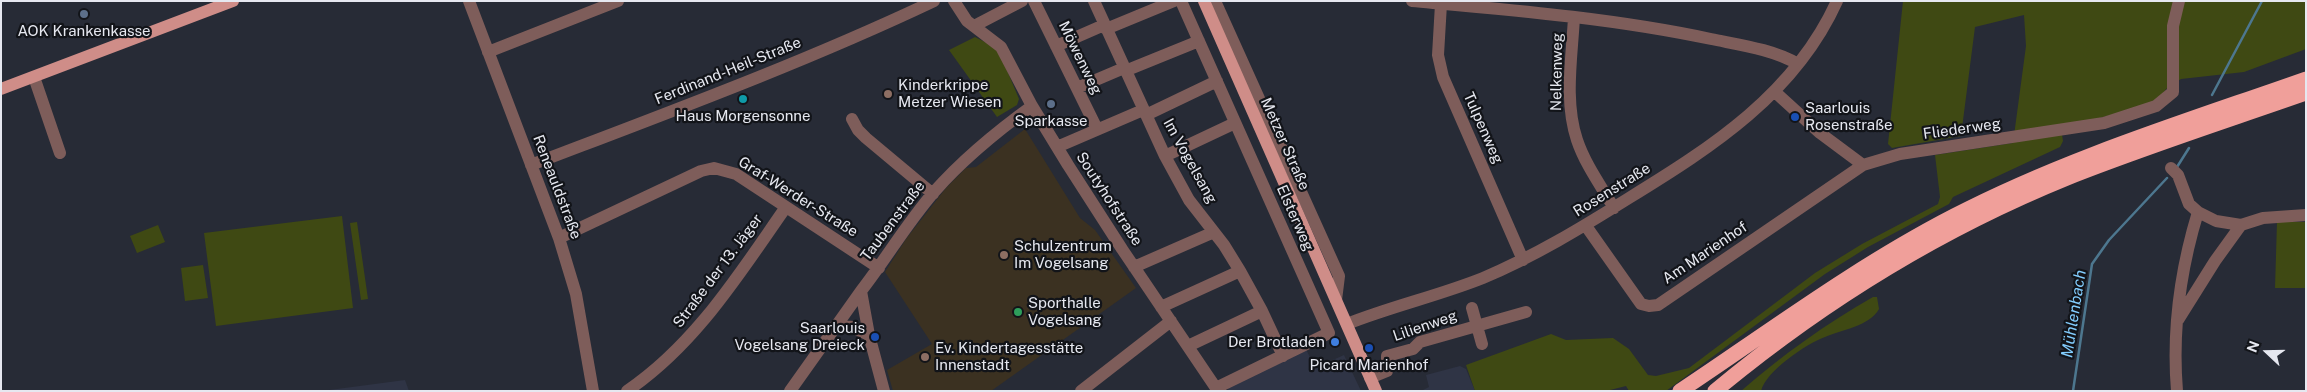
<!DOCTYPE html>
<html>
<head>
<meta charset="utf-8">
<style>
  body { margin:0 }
  #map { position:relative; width:2307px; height:392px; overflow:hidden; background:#272b36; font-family:"Public Sans",sans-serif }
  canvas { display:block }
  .frame { position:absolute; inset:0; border:2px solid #e6e8f0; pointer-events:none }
  .north { position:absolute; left:2242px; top:327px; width:50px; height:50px; -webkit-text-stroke:4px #121419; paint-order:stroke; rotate:291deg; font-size:14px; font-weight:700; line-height:20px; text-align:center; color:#e6e8f0 }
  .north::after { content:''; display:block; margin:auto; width:18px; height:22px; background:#e6e8f0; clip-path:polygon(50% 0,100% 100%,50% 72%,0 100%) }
</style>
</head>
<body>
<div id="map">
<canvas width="2307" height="392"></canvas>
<div class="frame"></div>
<div class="north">N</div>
</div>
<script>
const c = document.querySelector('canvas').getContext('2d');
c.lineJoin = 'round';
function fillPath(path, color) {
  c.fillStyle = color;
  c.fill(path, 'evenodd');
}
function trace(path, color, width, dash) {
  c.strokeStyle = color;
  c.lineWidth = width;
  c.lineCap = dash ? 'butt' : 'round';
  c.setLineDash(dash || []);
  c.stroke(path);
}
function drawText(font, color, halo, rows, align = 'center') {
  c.font = font + ' "Public Sans",sans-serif';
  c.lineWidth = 4.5;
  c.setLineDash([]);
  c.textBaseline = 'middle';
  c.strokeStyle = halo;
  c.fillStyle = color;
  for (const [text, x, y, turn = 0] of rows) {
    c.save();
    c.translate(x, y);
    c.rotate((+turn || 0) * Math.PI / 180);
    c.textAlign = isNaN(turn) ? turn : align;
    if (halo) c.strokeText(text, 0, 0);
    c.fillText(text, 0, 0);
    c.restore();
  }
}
fillPath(new Path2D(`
  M1306 349 1315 368 1344 355 1361 391H1229L1227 386Z
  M1460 366 1466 369 1475 391H1421L1429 387 1426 375Z
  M405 380 409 391H322Z`), '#2f3445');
fillPath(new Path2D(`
  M1025 129 1080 218 1095 230 1136 288 991 391H893L887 370 932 344 885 272 906 239 946 188 966 168 976 167Z`), '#3b3121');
fillPath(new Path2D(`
  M1903 1H2306V49L2244 72 2181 79 2166 89 2159 99 2146 106 2061 128 2063 141 2060 147 1953 197 1949 204 1868 247 1825 274 1666 391H1629L1626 386 1606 391H1475L1466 365 1551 334 1566 340 1613 338 1629 349 1648 375 1656 376 1689 368 1815 273 1862 244 1938 204 1940 197 1935 155 2013 143 2026 46 2024 15 1975 27 1961 136 1892 148 1888 144Z
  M975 37 993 46 1001 56 1019 99 1017 105 997 117 949 50Z
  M342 216 353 308 216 326 204 233Z
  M357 222 368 299 361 300 350 223Z
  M2277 222H2306V288H2275Z
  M158 225 165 242 137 253 130 236Z
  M203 265 208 298 185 301 181 268Z
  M1873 297H1877L1879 309C1870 326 1841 330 1825 337 1806 344 1766 371 1761 391H1741C1782 355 1826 324 1873 297Z`), '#3f4913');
trace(new Path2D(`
  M2212 95 2262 1
  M2177 167 2189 148
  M2073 391 2092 264 2109 240 2167 178`), '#4d778f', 2.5);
trace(new Path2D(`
  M469 1 559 238 576 294 593 391
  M954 1 967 21 1001 47 1032 106 1068 165 1122 249 1218 391
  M1034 1 1097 129
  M1094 1 1165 156 1189 200 1224 245 1240 271 1262 311 1283 356
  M1181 1 1329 333 1216 388
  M1215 1 1339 276 1336 300
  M1412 1C1512 10 1612 18 1711 39 1740 45 1772 49 1798 64
  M1441 4 1438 55 1443 77 1523 260
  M1574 17C1572 57 1564 101 1577 140 1585 164 1601 186 1614 208
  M974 26 1022 1
  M1106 29 1174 1
  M1056 46 1104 25
  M488 52 618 1
  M1125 71 1199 41
  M34 77 60 153
  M1077 88 1124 68
  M1775 92 1820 133 1863 165
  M1146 115 1217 81
  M852 119 858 130 866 138 933 194
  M1057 147 1143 110
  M1165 156 1235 123
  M531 165C667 113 803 63 934 1
  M2171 168 2178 175 2189 204 2198 212 2216 221 2241 225 2263 218 2306 215
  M1586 226 1641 304 1649 306 1658 305 1863 165 1900 154 2104 123 2156 106 2173 92V26L2179 1
  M559 238 701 171 714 168 736 174 879 268
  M1134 267 1214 232
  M1161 307 1240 271
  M1472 308 1482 344
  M2178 320 2215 261 2241 225
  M1347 324C1392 306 1438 296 1483 278 1535 256 1581 228 1629 198 1712 147 1795 94 1837 1
  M836 325 852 327 869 335
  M1188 346 1262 311
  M1370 378 1387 371V356L1413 349 1420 342 1526 312
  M627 391C696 344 739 274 786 207
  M790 391 861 291
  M884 391 869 335 861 291C886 259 907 223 934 192 963 159 996 132 1032 106
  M1081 391 1171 321
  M2177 391C2172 330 2180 271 2198 212`), '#7e5d5a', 12);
trace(new Path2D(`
  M1204 1 1376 391
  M1 89 233 1`), '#cf8d88', 12);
trace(new Path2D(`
  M1680 391C1770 331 1857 266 1954 216 2066 158 2187 121 2306 79
  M1715 391C1821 303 1939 230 2067 178 2145 147 2226 121 2306 93`), '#f09f9a', 15);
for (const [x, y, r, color] of [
  [84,14,5,"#5c6f8a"],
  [888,94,5,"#8d6e63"],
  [743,99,5,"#0f9aa8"],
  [1051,104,5,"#5c6f8a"],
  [1795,117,5,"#1a4fb4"],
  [1004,255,5,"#8d6e63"],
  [1018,312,5,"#2e9e5b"],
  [875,337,5,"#1a4fb4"],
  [1335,342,5,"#3f7fe0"],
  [1369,348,5,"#1a4fb4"],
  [925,357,5,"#8d6e63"]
]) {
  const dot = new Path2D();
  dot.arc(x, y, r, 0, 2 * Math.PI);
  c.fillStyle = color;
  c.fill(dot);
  trace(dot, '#121419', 2);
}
drawText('15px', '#e6e8f0', '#121419', [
  ["AOK Krankenkasse",84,31,"center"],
  ["Kinderkrippe",898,85],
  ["Metzer Wiesen",898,102],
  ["Saarlouis",1805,108],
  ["Rosenstraße",1805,125],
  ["Haus Morgensonne",743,116,"center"],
  ["Sparkasse",1051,121,"center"],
  ["Schulzentrum",1014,246],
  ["Im Vogelsang",1014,263],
  ["Sporthalle",1028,303],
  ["Vogelsang",1028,320],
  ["Saarlouis",865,328,"right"],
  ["Vogelsang Dreieck",865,345,"right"],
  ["Der Brotladen",1325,342,"right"],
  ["Ev. Kindertagesstätte",935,348],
  ["Innenstadt",935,365],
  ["Picard Marienhof",1369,365,"center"]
], 'left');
drawText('15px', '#e6e8f0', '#121419', [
  ["Möwenweg",1080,58,64],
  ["Ferdinand-Heil-Straße",728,71,-22],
  ["Nelkenweg",1557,72,-89],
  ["Tulpenweg",1483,128,66],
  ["Fliederweg",1962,129,-8],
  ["Metzer Straße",1285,144,66],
  ["Im Vogelsang",1190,161,61],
  ["Reneauldstraße",557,187,69],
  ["Rosenstraße",1612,190,-32],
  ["Graf-Werder-Straße",798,197,32],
  ["Soutyhofstraße",1109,199,57],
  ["Elsterweg",1295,218,66],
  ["Taubenstraße",893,221,-53],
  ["Am Marienhof",1705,253,-34],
  ["Straße der 13. Jäger",718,271,-53],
  ["Lilienweg",1425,326,-19]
]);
drawText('italic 16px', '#83cdfe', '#121419', [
  ["Mühlenbach",2074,314,-81]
]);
</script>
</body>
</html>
